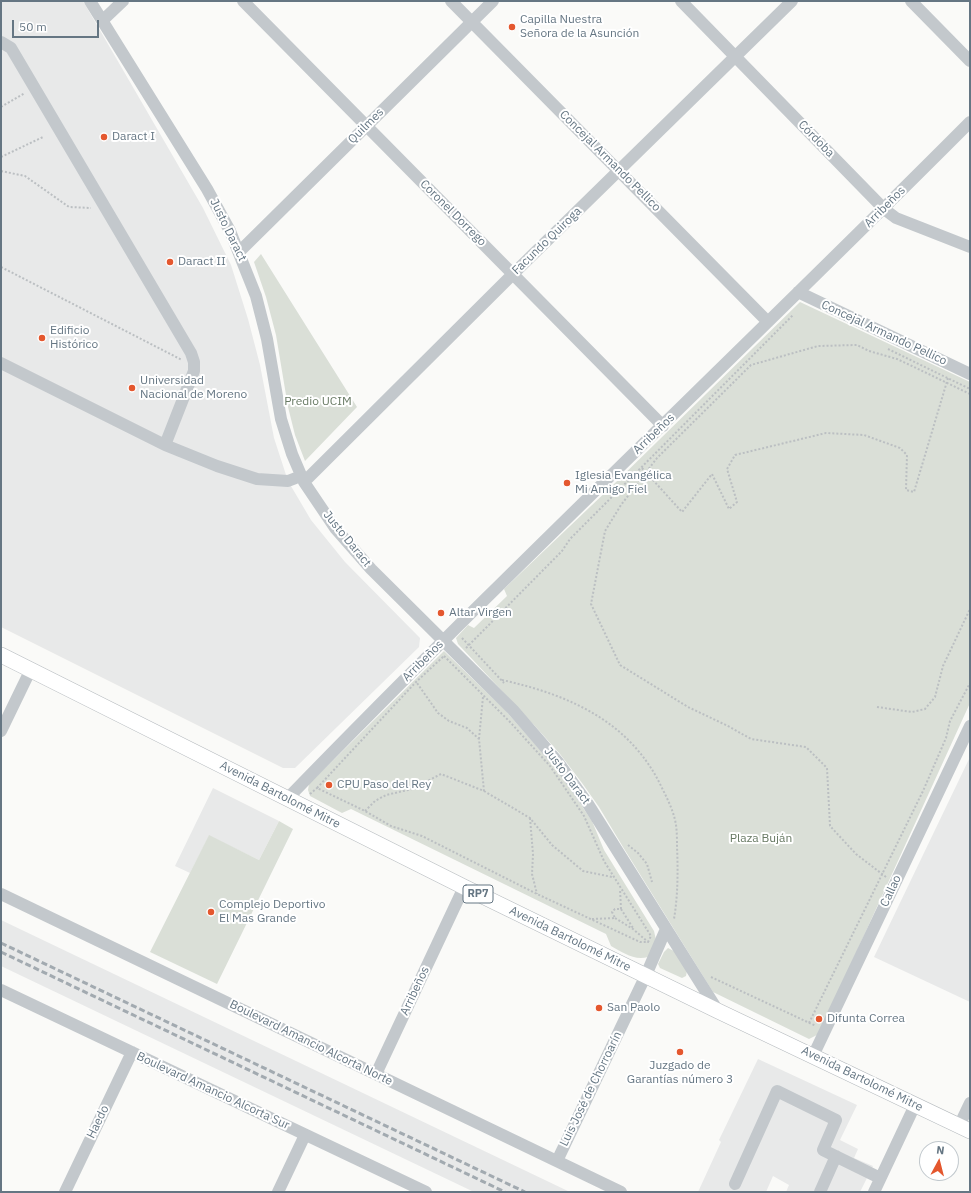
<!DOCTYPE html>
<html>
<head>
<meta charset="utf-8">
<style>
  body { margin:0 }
  #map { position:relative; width:971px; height:1193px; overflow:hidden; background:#fafaf8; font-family:"IBM Plex Sans",sans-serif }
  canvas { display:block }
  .frame { position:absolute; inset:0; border:2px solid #657683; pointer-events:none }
  .north { position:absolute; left:919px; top:1141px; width:40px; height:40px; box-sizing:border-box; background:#fff; border:1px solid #c1c8cd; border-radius:50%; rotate:7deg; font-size:11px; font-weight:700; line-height:16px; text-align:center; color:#657683 }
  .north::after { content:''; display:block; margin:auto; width:14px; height:18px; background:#e4572e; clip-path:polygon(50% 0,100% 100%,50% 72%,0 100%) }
  .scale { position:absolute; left:12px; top:20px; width:87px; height:18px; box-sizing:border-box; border:2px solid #657683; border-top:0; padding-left:5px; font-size:12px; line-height:14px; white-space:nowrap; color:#657683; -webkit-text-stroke:3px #fff; paint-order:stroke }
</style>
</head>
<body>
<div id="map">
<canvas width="971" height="1193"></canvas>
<div class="frame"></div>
<div class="north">N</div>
<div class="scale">50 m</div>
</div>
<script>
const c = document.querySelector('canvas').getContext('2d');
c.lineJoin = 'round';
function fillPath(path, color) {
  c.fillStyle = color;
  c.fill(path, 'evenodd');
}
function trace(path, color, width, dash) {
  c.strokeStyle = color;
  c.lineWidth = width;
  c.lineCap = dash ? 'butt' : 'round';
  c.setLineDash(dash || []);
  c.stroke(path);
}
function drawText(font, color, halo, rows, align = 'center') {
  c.font = font + ' "IBM Plex Sans",sans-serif';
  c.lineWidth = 4;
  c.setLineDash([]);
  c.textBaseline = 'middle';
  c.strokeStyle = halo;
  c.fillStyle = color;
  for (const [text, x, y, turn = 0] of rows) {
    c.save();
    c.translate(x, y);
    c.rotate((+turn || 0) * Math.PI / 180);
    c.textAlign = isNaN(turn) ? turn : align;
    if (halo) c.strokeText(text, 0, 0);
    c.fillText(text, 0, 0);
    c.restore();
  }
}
fillPath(new Path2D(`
  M1 1H83L203 208 231 265 248 319 260 365 274 438 288 481 311 520 345 562 420 638 419 647 295 768H283L1 627Z
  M970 757V1002L874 957Z
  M213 788 279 821 259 860 209 836 190 873 175 866Z
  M1 920 570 1192H474L1 966Z
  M758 1059 857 1105 840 1140 858 1149 854 1158 873 1166 860 1192H786L789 1185 773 1176 766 1192H698L721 1142 719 1140Z`), '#e8e9e9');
fillPath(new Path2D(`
  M261 254 357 407 305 461 295 435 288 407 276 335 266 297 254 262Z
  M800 302 970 382V703L819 1034 809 1039 713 992 623 847 599 807 582 783 560 754 534 725 458 644 456 638 468 625 474 628 507 596 504 589 613 485Z
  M444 651 505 710 556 768 592 821 604 850 654 931 656 940 648 957C634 961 622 952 611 946L606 934 351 809 342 813 310 796 308 790 309 784Z
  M279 821 293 829 217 984 150 952 209 835 259 860Z
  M668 948 674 951 687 971 686 976 682 978 660 968 658 964 664 952Z`), '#dadfd7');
const major = new Path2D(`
  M1 655 464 887 718 1011 970 1131`);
trace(major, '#b5babe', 16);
trace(new Path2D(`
  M1 107 25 93
  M1 157 43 137
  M1 171 25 176 69 207 91 208
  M1 267 182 360
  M888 349 970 389
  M642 468 682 512 712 474 729 509 737 502 727 469 735 455 826 433 864 435 900 448 907 455 906 490 914 492 948 378
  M462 638 504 683
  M466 648 562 551 570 539 793 315
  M444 656 510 722 550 766 584 816 604 861 651 936 648 942H640L537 894 422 836 391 826 365 811 317 788 416 682Z
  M502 680C570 695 631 722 662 788 668 800 674 812 676 825 677 832 677 840 677 846 678 871 678 895 674 919
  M877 707 912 712 925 709 935 697 943 666 970 609
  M479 739 483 697
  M484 791 530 818 552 845 583 871 612 877
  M310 794 317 788
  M365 811 375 801 386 795 412 789 441 774 484 791 479 739 467 728 449 721 438 713 417 683
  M530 818 533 854 532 874 537 894
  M628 845 638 853 647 864 652 882
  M886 877 856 854 830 826 827 768 806 747 751 739 728 726 688 707 620 665 591 604 605 531 621 505 657 458 751 365 818 346 857 345 869 351 897 359 912 366 970 394
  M621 909 633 928
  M615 918 633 929 648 942
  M592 919 615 918 612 912 615 909H621L620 889
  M711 977 816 1026
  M809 1023 923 791 946 738 950 721 970 683`), '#bbbfc2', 2, [2, 2]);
trace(new Path2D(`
  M90 1 207 189 230 231 256 296 267 339 281 419 292 454 304 482 335 528 371 569 513 710 558 762 588 804 718 1011
  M243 1 663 426
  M451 1 768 322
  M681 1 884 209 896 218 970 247
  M911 1 970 61
  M103 20 123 1
  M1 42 11 48 191 353 194 362V371L165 445
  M240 251 493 1
  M798 292 970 374
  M1 363 165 445 217 466 257 479 288 481 301 476
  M304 482 513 274 792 1
  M1 731 31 669
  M288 798C511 568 744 349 970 122
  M1 894 621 1192
  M1 990 426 1192
  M813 1056 970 726
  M376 1074 464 887
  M959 1126 970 1103
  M557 1161 646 975 666 929
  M735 1184 777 1091 836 1120 823 1150 880 1178
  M65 1192 132 1052
  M278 1192 305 1135
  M820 1192 836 1156
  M874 1192 915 1105`), '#c3c8cc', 12);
trace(major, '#fff', 15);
trace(new Path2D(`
  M1 943 525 1192
  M1 952 505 1192`), '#a2aab0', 3, [6, 3]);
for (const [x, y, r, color] of [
  [512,27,4,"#e4572e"],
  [104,137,4,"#e4572e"],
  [170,262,4,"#e4572e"],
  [42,338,4,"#e4572e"],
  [132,388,4,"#e4572e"],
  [567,483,4,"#e4572e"],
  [441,613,4,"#e4572e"],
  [329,785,4,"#e4572e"],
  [211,912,4,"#e4572e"],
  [599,1008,4,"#e4572e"],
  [819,1019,4,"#e4572e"],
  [680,1052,4,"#e4572e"]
]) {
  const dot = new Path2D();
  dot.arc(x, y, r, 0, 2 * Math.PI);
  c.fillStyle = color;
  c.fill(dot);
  trace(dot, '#fff', 1.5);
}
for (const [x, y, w] of [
  [478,894,30]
]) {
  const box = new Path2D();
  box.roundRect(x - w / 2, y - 9, w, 18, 3);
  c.fillStyle = '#fff';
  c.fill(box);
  trace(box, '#657683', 1);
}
drawText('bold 11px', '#657683', null, [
  ["RP7",478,894]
]);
drawText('12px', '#657683', '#fff', [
  ["Capilla Nuestra",520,20],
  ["Señora de la Asunción",520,34],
  ["Daract I",112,137],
  ["Daract II",178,262],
  ["Edificio",50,331],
  ["Histórico",50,345],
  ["Universidad",140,381],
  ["Nacional de Moreno",140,395],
  ["Iglesia Evangélica",575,476],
  ["Mi Amigo Fiel",575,490],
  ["Altar Virgen",449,613],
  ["CPU Paso del Rey",337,785],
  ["Complejo Deportivo",219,905],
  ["El Mas Grande",219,919],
  ["San Paolo",607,1008],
  ["Difunta Correa",827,1019],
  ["Juzgado de",680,1066,"center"],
  ["Garantías número 3",680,1080,"center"]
], 'left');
drawText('12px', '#657683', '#fff', [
  ["Quilmes",366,126,-45],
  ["Córdoba",816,139,46],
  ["Concejal Armando Pellico",610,161,45],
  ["Arribeños",885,207,-45],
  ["Coronel Dorrego",453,213,45],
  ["Justo Daract",228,230,64],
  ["Facundo Quiroga",547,241,-44],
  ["Concejal Armando Pellico",884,333,25],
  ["Arribeños",654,434,-44],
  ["Justo Daract",347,539,51],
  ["Arribeños",423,661,-45],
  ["Justo Daract",567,776,53],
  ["Avenida Bartolomé Mitre",280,795,27],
  ["Callao",891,891,-65],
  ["Avenida Bartolomé Mitre",570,939,26],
  ["Arribeños",415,991,-65],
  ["Boulevard Amancio Alcorta Norte",311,1043,26],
  ["Avenida Bartolomé Mitre",862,1079,26],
  ["Luis José de Chorroarín",591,1089,-64],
  ["Boulevard Amancio Alcorta Sur",213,1091,25],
  ["Haedo",98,1122,-64]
]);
drawText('12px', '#687a64', '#fff', [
  ["Predio UCIM",318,402],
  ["Plaza Buján",761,839]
]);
</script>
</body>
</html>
